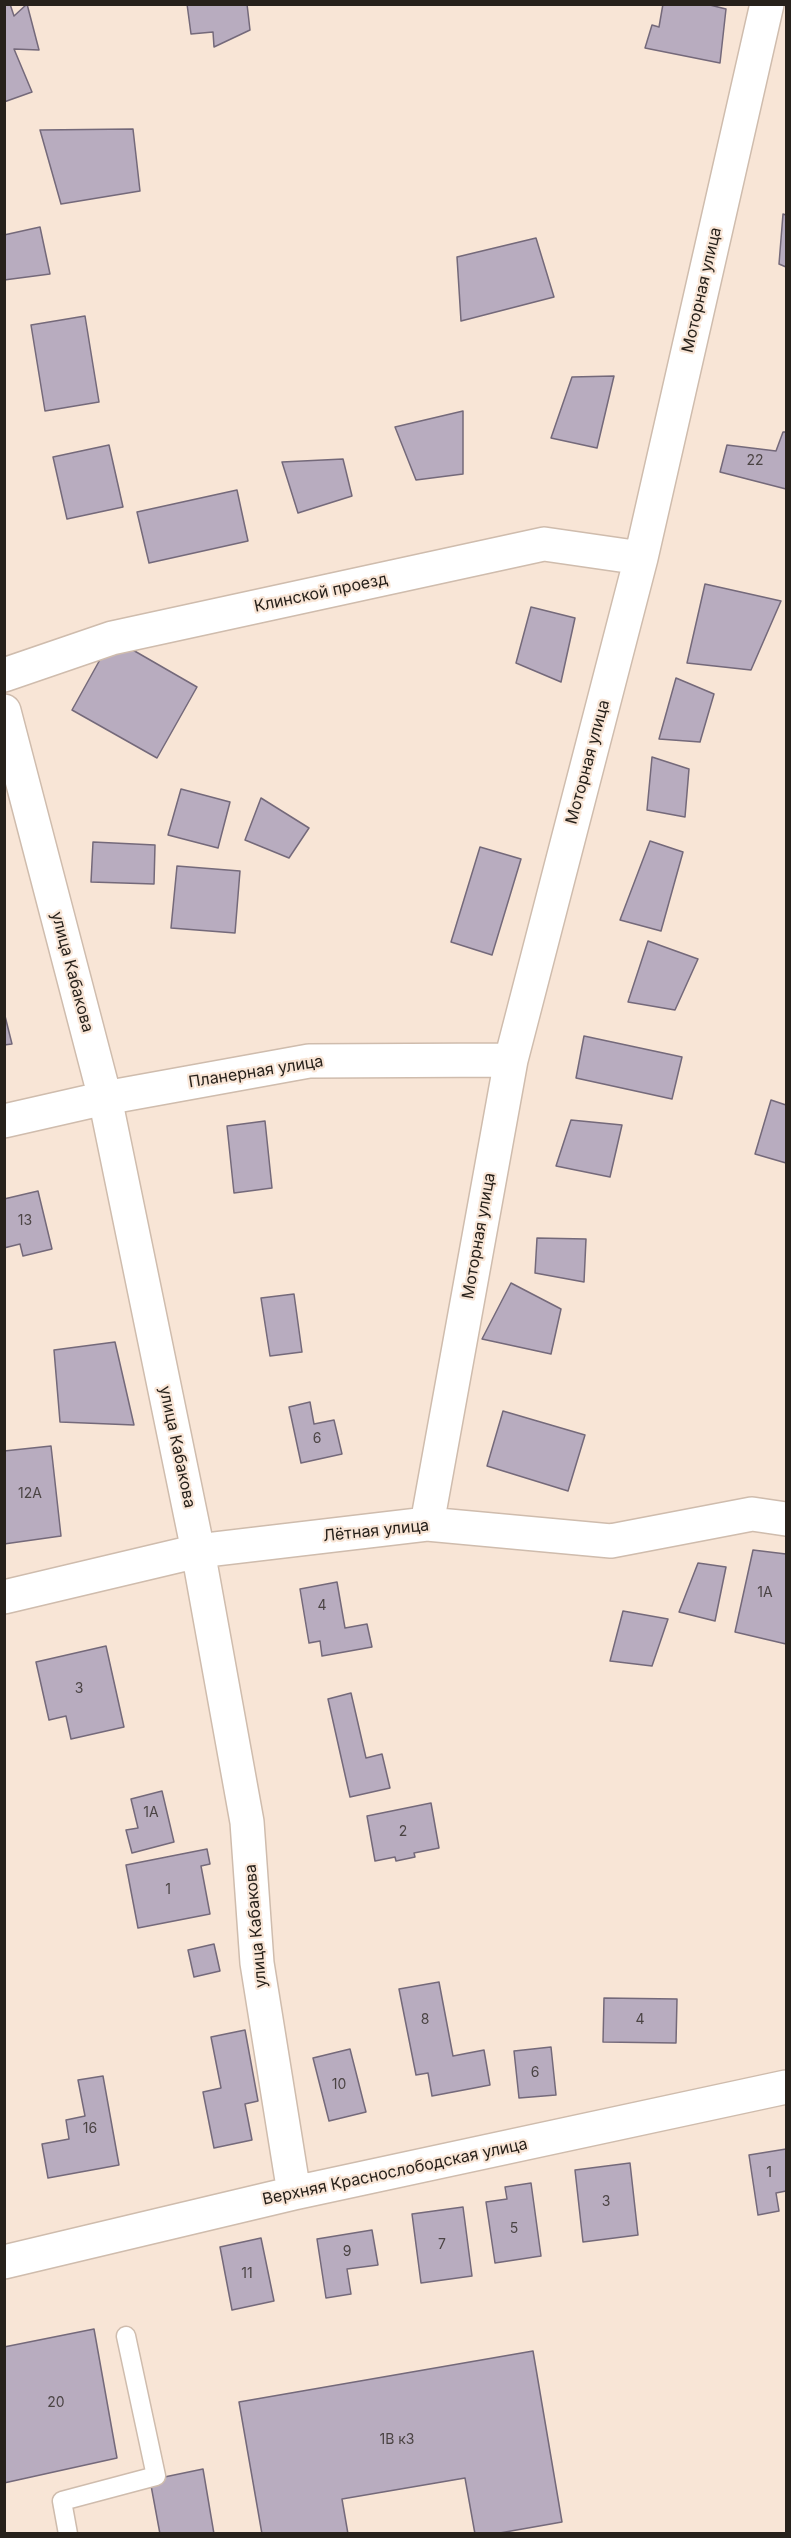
<!DOCTYPE html>
<html>
<head>
<meta charset="utf-8">
<style>
  body { margin:0 }
  #map { position:relative; width:791px; height:2538px; overflow:hidden; background:#f8e5d6; font-family:Inter,sans-serif }
  canvas { display:block }
  .frame { position:absolute; inset:0; border:6px solid #27211b; pointer-events:none }
</style>
</head>
<body>
<div id="map">
<canvas width="791" height="2538"></canvas>
<div class="frame"></div>
</div>
<script>
const c = document.querySelector('canvas').getContext('2d');
c.lineJoin = 'round';
function fillPath(path, color) {
  c.fillStyle = color;
  c.fill(path, 'evenodd');
}
function trace(path, color, width, dash) {
  c.strokeStyle = color;
  c.lineWidth = width;
  c.lineCap = dash ? 'butt' : 'round';
  c.setLineDash(dash || []);
  c.stroke(path);
}
function drawText(font, color, halo, rows, align = 'center') {
  c.font = font + ' Inter,sans-serif';
  c.lineWidth = 4.5;
  c.setLineDash([]);
  c.textBaseline = 'middle';
  c.strokeStyle = halo;
  c.fillStyle = color;
  for (const [text, x, y, turn = 0] of rows) {
    c.save();
    c.translate(x, y);
    c.rotate((+turn || 0) * Math.PI / 180);
    c.textAlign = isNaN(turn) ? turn : align;
    if (halo) c.strokeText(text, 0, 0);
    c.fillText(text, 0, 0);
    c.restore();
  }
}
const building = new Path2D(`
  M4 4H10L14 16 27 4 39 50 14 49 32 92 4 102Z
  M187 4H247L250 30 214 47 213 32 191 34Z
  M663 4H706L726 9 720 63 645 48 652 25 659 27Z
  M133 129 140 191 61 204 40 130Z
  M783 214 786 215V267L779 264Z
  M40 227 50 274 4 280V235Z
  M536 238 554 297 461 321 457 257Z
  M85 316 99 402 45 411 31 325Z
  M614 376 597 448 551 438 572 377Z
  M463 411V474L416 480 395 427Z
  M783 432H786V489L720 472 727 445 776 451Z
  M109 445 123 507 67 519 53 457Z
  M343 459 352 496 298 513 282 462Z
  M237 490 248 541 149 563 137 512Z
  M705 584 781 601 751 670 687 663Z
  M531 607 575 618 561 682 516 663Z
  M112 638 197 687 157 758 72 710Z
  M676 678 714 694 700 742 659 739Z
  M652 757 689 769 685 817 647 810Z
  M181 789 230 802 218 848 168 835Z
  M261 798 309 828 289 858 245 840Z
  M650 841 683 852 661 931 620 920Z
  M93 842 155 845 154 884 91 882Z
  M480 847 521 859 492 955 451 942Z
  M177 866 240 871 235 933 171 928Z
  M648 941 698 959 675 1010 628 1002Z
  M4 1012 12 1044 4 1045Z
  M584 1036 682 1057 672 1099 576 1078Z
  M771 1100 786 1105V1163L755 1154Z
  M571 1120 622 1125 610 1177 556 1166Z
  M265 1121 272 1188 234 1193 227 1126Z
  M38 1191 52 1249 23 1256 20 1244 4 1248V1199Z
  M537 1238 586 1239 584 1282 535 1273Z
  M511 1283 561 1309 551 1354 482 1339Z
  M294 1294 302 1352 270 1356 261 1298Z
  M115 1342 134 1425 60 1422 54 1350Z
  M310 1402 314 1424 334 1420 342 1454 301 1463 289 1407Z
  M503 1411 585 1435 568 1491 487 1466Z
  M51 1446 61 1536 4 1544V1451Z
  M753 1550 786 1554V1644L735 1632Z
  M698 1563 726 1567 715 1621 679 1612Z
  M337 1582 345 1628 367 1624 372 1647 322 1656 320 1641 309 1643 300 1589Z
  M623 1611 668 1619 652 1666 610 1661Z
  M106 1646 124 1727 71 1739 66 1716 49 1720 36 1662Z
  M351 1693 366 1758 382 1754 390 1788 350 1797 328 1699Z
  M162 1791 174 1842 132 1853 126 1830 138 1828 131 1799Z
  M431 1803 439 1848 414 1853 415 1857 396 1861 395 1857 375 1861 367 1816Z
  M207 1849 210 1864 201 1866 210 1914 138 1928 126 1865Z
  M214 1944 220 1971 194 1977 188 1950Z
  M439 1982 453 2056 484 2050 490 2085 432 2096 428 2073 416 2075 399 1989Z
  M604 1998 677 1999 676 2043 603 2042Z
  M245 2030 258 2101 245 2104 252 2140 214 2148 203 2092 221 2088 211 2037Z
  M551 2047 556 2095 519 2098 514 2051Z
  M350 2049 366 2112 329 2121 313 2058Z
  M103 2076 119 2165 48 2178 42 2144 69 2139 66 2120 85 2116 78 2080Z
  M786 2149V2191L776 2193 779 2211 758 2215 749 2155Z
  M630 2163 638 2235 583 2242 575 2170Z
  M531 2183 541 2256 495 2263 486 2202 507 2199 505 2187Z
  M463 2207 472 2276 421 2283 412 2214Z
  M372 2230 378 2265 347 2269 351 2294 326 2298 317 2239Z
  M261 2238 274 2301 232 2310 220 2247Z
  M94 2329 117 2458 4 2483V2347Z
  M533 2351 562 2522 494 2534H475L465 2478 342 2499 348 2534H262L239 2402Z
  M203 2469 214 2534H160L150 2480Z`);
fillPath(building, '#b8acbf');
trace(building, '#74697a', 1.5);
const service = new Path2D(`
  M68 2534 62 2501 156 2476 126 2336`);
const minor = new Path2D(`
  M4 675 112 638 544 544 641 558
  M4 711 105 1098 198 1551 247 1822 257 1963 294 2193
  M4 1121 105 1098 309 1061 511 1060
  M427 1524 511 1060 641 558 767 4
  M4 1597 198 1551 427 1524 611 1541 752 1514 786 1519
  M4 2262 294 2193 786 2087`);
trace(service, '#cfbcad', 21);
trace(minor, '#cfbcad', 36);
trace(service, '#fff', 18);
trace(minor, '#fff', 33);
drawText('14px', '#4b4444', null, [
  ["22",755,461],
  ["13",25,1221],
  ["6",317,1439],
  ["12А",30,1494],
  ["1А",765,1593],
  ["4",322,1606],
  ["3",79,1689],
  ["1А",151,1813],
  ["2",403,1832],
  ["1",168,1890],
  ["8",425,2020],
  ["4",640,2020],
  ["6",535,2073],
  ["10",339,2085],
  ["16",90,2129],
  ["1",769,2173],
  ["3",606,2202],
  ["5",514,2229],
  ["7",442,2245],
  ["9",347,2252],
  ["11",247,2274],
  ["20",56,2403],
  ["1В к3",397,2440]
]);
drawText('16px', '#27211b', '#f8e5d6', [
  ["Моторная улица",702,290,-77],
  ["Клинской проезд",321,593,-12],
  ["Моторная улица",588,762,-75],
  ["улица Кабакова",72,972,75],
  ["Планерная улица",256,1072,-9],
  ["Моторная улица",479,1236,-80],
  ["улица Кабакова",177,1447,78],
  ["Лётная улица",376,1531,-6],
  ["улица Кабакова",256,1926,-95],
  ["Верхняя Краснослободская улица",395,2172,-12]
]);
</script>
</body>
</html>
